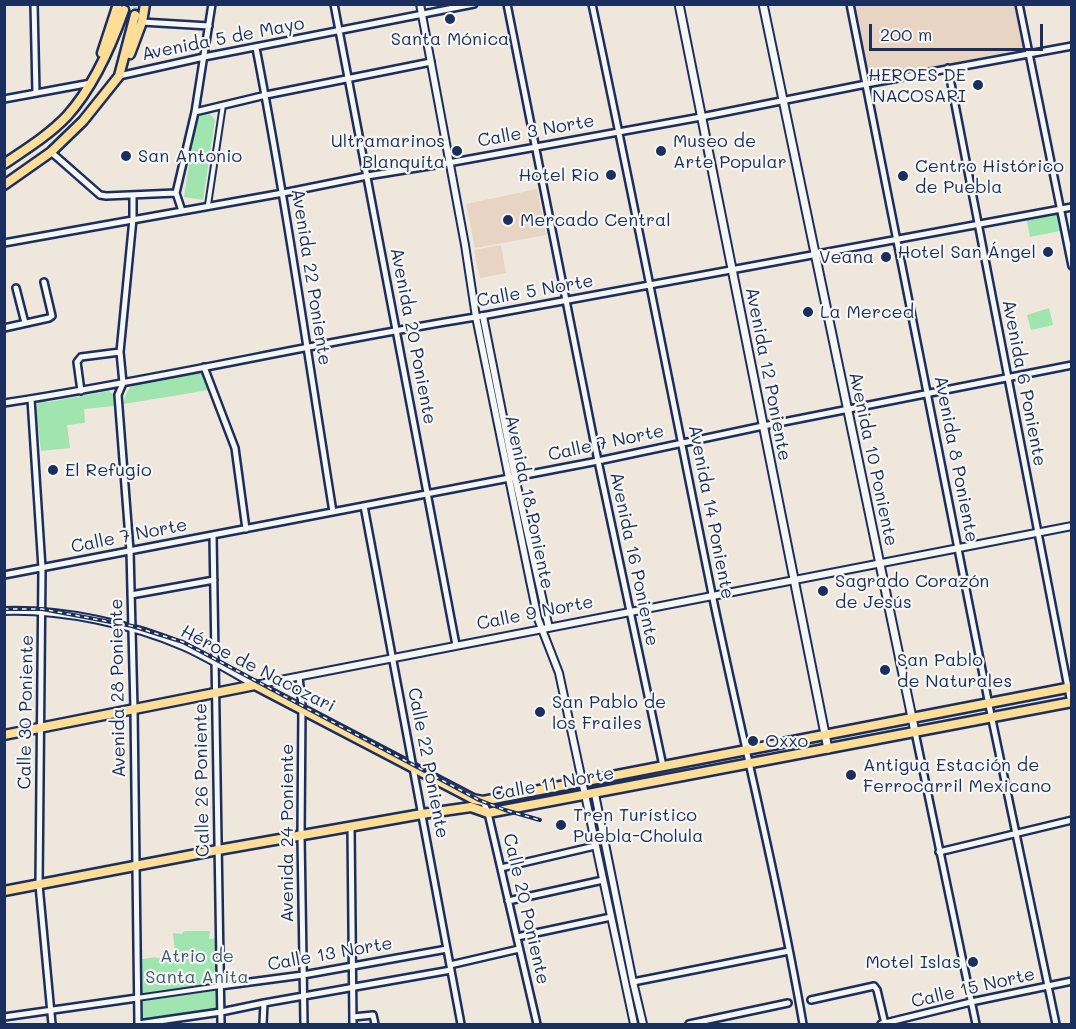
<!DOCTYPE html>
<html>
<head>
<meta charset="utf-8">
<style>
  body { margin:0 }
  #map { position:relative; width:1076px; height:1029px; overflow:hidden; background:#efe7dc; font-family:Mali,sans-serif }
  canvas { display:block }
  .frame { position:absolute; inset:0; border:6px solid #1b2f5e; pointer-events:none }
  .scale { position:absolute; left:869px; top:24px; width:174px; height:27px; box-sizing:border-box; border:3px solid #1b2f5e; border-top:0; padding-left:8px; font-size:18px; line-height:21px; white-space:nowrap; color:#1b2f5e; -webkit-text-stroke:4px #f6f6f2; paint-order:stroke }
</style>
</head>
<body>
<div id="map">
<canvas width="1076" height="1029"></canvas>
<div class="frame"></div>
<div class="scale">200 m</div>
</div>
<script>
const c = document.querySelector('canvas').getContext('2d');
c.lineJoin = 'round';
function fillPath(path, color) {
  c.fillStyle = color;
  c.fill(path, 'evenodd');
}
function trace(path, color, width, dash) {
  c.strokeStyle = color;
  c.lineWidth = width;
  c.lineCap = dash ? 'butt' : 'round';
  c.setLineDash(dash || []);
  c.stroke(path);
}
function drawText(font, color, halo, rows, align = 'center') {
  c.font = font + ' Mali,sans-serif';
  c.lineWidth = 4.5;
  c.setLineDash([]);
  c.textBaseline = 'middle';
  c.strokeStyle = halo;
  c.fillStyle = color;
  for (const [text, x, y, turn = 0] of rows) {
    c.save();
    c.translate(x, y);
    c.rotate((+turn || 0) * Math.PI / 180);
    c.textAlign = isNaN(turn) ? turn : align;
    if (halo) c.strokeText(text, 0, 0);
    c.fillText(text, 0, 0);
    c.restore();
  }
}
fillPath(new Path2D(`
  M854 5H1016L1025 50 869 80Z
  M537 189 546 235 475 248 466 204Z
  M501 245 506 273 480 278 474 250Z`), '#e7d4c2');
fillPath(new Path2D(`
  M205 113 210 114 215 120 203 200 184 197 196 121 199 116Z
  M1056 211 1060 231 1030 237 1026 217Z
  M1049 308 1053 325 1031 330 1027 315Z
  M199 370 204 372 209 390 124 404C124 396 128 390 133 384Z
  M109 391 113 394 114 406 84 409 85 423 67 425 70 448 41 451 36 408 39 401 49 402Z
  M186 931H210L209 939 219 938 221 1012 138 1024 137 960 156 957 157 958 177 956 178 952H175L173 933 182 934 183 932Z`), '#a0e4af');
trace(new Path2D(`
  M135 15 138 4`), '#c5c2c3', 8, [8, 4]);
const pedestrian = new Path2D(`
  M208 205 223 105
  M137 998 220 986`);
const minor = new Path2D(`
  M34 4 36 93
  M334 4 456 645
  M507 4 598 461 663 766
  M592 4C634 201 672 398 712 594 742 738 778 880 803 1024
  M850 4 990 710 1056 1024
  M1019 4 1072 266
  M142 22 209 26
  M256 48C286 202 308 357 333 512
  M948 68 1071 703
  M119 76 204 57 474 4
  M4 99 91 83
  M195 112 266 95 431 62
  M51 152 100 195 106 196 176 193
  M133 196V219L120 352 123 383 118 395 130 551 134 709 138 1024
  M182 211 176 193 195 112 212 4
  M4 243 283 193 367 176 448 163 701 117 866 84 1072 46
  M16 288 25 323
  M4 328 49 318 52 316 44 282
  M204 367 235 448 246 529
  M81 391 77 362 81 357 120 352
  M31 399 42 568 39 885 52 1024
  M4 403C163 379 318 342 476 317L1072 207
  M364 506 461 1024
  M213 535 221 1024
  M4 575 598 461 763 426 1072 365
  M131 595 214 580
  M299 677 302 705 301 836 304 1024
  M915 732 976 1024
  M483 801 488 813 537 1024
  M351 827 353 1024
  M939 852 1072 820
  M501 868 595 846
  M508 901 603 880
  M517 937 611 917
  M450 965 519 949
  M633 982 789 951
  M220 986 303 975 447 949
  M811 1000 874 986 877 990 885 1024
  M4 1017 137 998
  M353 1017 373 1015 375 1024
  M138 1024 221 1012 264 1003 451 970
  M263 1024 264 1003
  M689 1024 788 1003
  M881 1024 971 1002 1072 981`);
const tertiary = new Path2D(`
  M420 4 465 245 476 317 530 581 538 619 559 673 634 1024
  M483 316 515 477 549 628
  M4 611C61 609 133 624 185 647 209 658 232 672 255 685L1072 526
  M595 794 633 982 643 1024`);
const secondary = new Path2D(`
  M679 4 828 749
  M763 4 915 732`);
const primary = new Path2D(`
  M102 53 118 4
  M130 54 142 22 145 4
  M4 164C26 149 49 135 67 116 94 86 111 47 124 10
  M4 185 51 152 83 121 119 76 135 15
  M4 735 255 685 473 799 483 801 1072 687
  M4 891 218 850 422 814 471 807 488 813 1072 702`);
trace(pedestrian, '#1b2f5e', 8);
trace(minor, '#1b2f5e', 10);
trace(tertiary, '#1b2f5e', 10);
trace(secondary, '#1b2f5e', 11);
trace(primary, '#1b2f5e', 13);
trace(pedestrian, '#f6f6f2', 4);
trace(minor, '#f6f6f2', 5);
trace(tertiary, '#f6f6f2', 6);
trace(secondary, '#f6f6f2', 7);
trace(primary, '#fedd96', 8);
const rail = new Path2D(`
  M4 609H42L132 626 183 642 479 800 505 810 540 820`);
trace(rail, '#1b2f5e', 4);
trace(rail, '#f6f6f2', 1.5, [4.5]);
for (const [x, y, r, color] of [
  [450,19,6,"#1b2f5e"],
  [978,85,6,"#1b2f5e"],
  [457,151,6,"#1b2f5e"],
  [661,151,6,"#1b2f5e"],
  [126,156,6,"#1b2f5e"],
  [611,175,6,"#1b2f5e"],
  [903,176,6,"#1b2f5e"],
  [508,220,6,"#1b2f5e"],
  [1048,252,6,"#1b2f5e"],
  [886,257,6,"#1b2f5e"],
  [808,312,6,"#1b2f5e"],
  [53,470,6,"#1b2f5e"],
  [823,591,6,"#1b2f5e"],
  [885,670,6,"#1b2f5e"],
  [540,712,6,"#1b2f5e"],
  [753,741,6,"#1b2f5e"],
  [851,775,6,"#1b2f5e"],
  [561,825,6,"#1b2f5e"],
  [973,962,6,"#1b2f5e"]
]) {
  const dot = new Path2D();
  dot.arc(x, y, r, 0, 2 * Math.PI);
  c.fillStyle = color;
  c.fill(dot);
  trace(dot, '#f6f6f2', 2);
}
drawText('18px', '#1b2f5e', '#f6f6f2', [
  ["Avenida 5 de Mayo",223,39,-11],
  ["Calle 3 Norte",536,131,-10],
  ["Avenida 22 Poniente",311,277,81],
  ["Calle 5 Norte",535,291,-10],
  ["Avenida 20 Poniente",413,336,79],
  ["Avenida 12 Poniente",768,374,79],
  ["Avenida 6 Poniente",1024,383,79],
  ["Calle 7 Norte",606,443,-12],
  ["Avenida 10 Poniente",873,459,78],
  ["Avenida 8 Poniente",956,459,79],
  ["Avenida 18 Poniente",529,502,78],
  ["Avenida 14 Poniente",711,512,79],
  ["Calle 7 Norte",129,536,-11],
  ["Avenida 16 Poniente",634,559,78],
  ["Calle 9 Norte",535,613,-11],
  ["Héroe de Nacozari",258,669,27],
  ["Avenida 28 Poniente",118,688,-91],
  ["Calle 30 Poniente",26,712,-89],
  ["Calle 22 Poniente",428,763,79],
  ["Calle 26 Poniente",202,780,-91],
  ["Calle 11 Norte",553,784,-10],
  ["Avenida 24 Poniente",287,833,-90],
  ["Calle 20 Poniente",526,909,77],
  ["Calle 13 Norte",330,954,-10],
  ["Calle 15 Norte",973,988,-13]
]);
drawText('18px', '#1b2f5e', '#f6f6f2', [
  ["Santa Mónica",450,39,"center"],
  ["HEROES DE",966,75,"right"],
  ["NACOSARI",966,96,"right"],
  ["Ultramarinos",445,141,"right"],
  ["Blanquita",445,162,"right"],
  ["Museo de",673,141],
  ["Arte Popular",673,162],
  ["San Antonio",138,156],
  ["Centro Histórico",915,166],
  ["de Puebla",915,187],
  ["Hotel Rio",599,175,"right"],
  ["Mercado Central",520,220],
  ["Hotel San Ángel",1036,252,"right"],
  ["Veana",874,257,"right"],
  ["La Merced",820,312],
  ["El Refugio",65,470],
  ["Sagrado Corazón",835,581],
  ["de Jesús",835,602],
  ["San Pablo",897,660],
  ["de Naturales",897,681],
  ["San Pablo de",552,702],
  ["los Frailes",552,723],
  ["Oxxo",765,741],
  ["Antigua Estación de",863,765],
  ["Ferrocarril Mexicano",863,786],
  ["Tren Turístico",573,815],
  ["Puebla-Cholula",573,836],
  ["Motel Islas",961,962,"right"]
], 'left');
drawText('18px', '#3c5c72', '#f6f6f2', [
  ["Atrio de",197,956],
  ["Santa Anita",197,977]
]);
</script>
</body>
</html>
